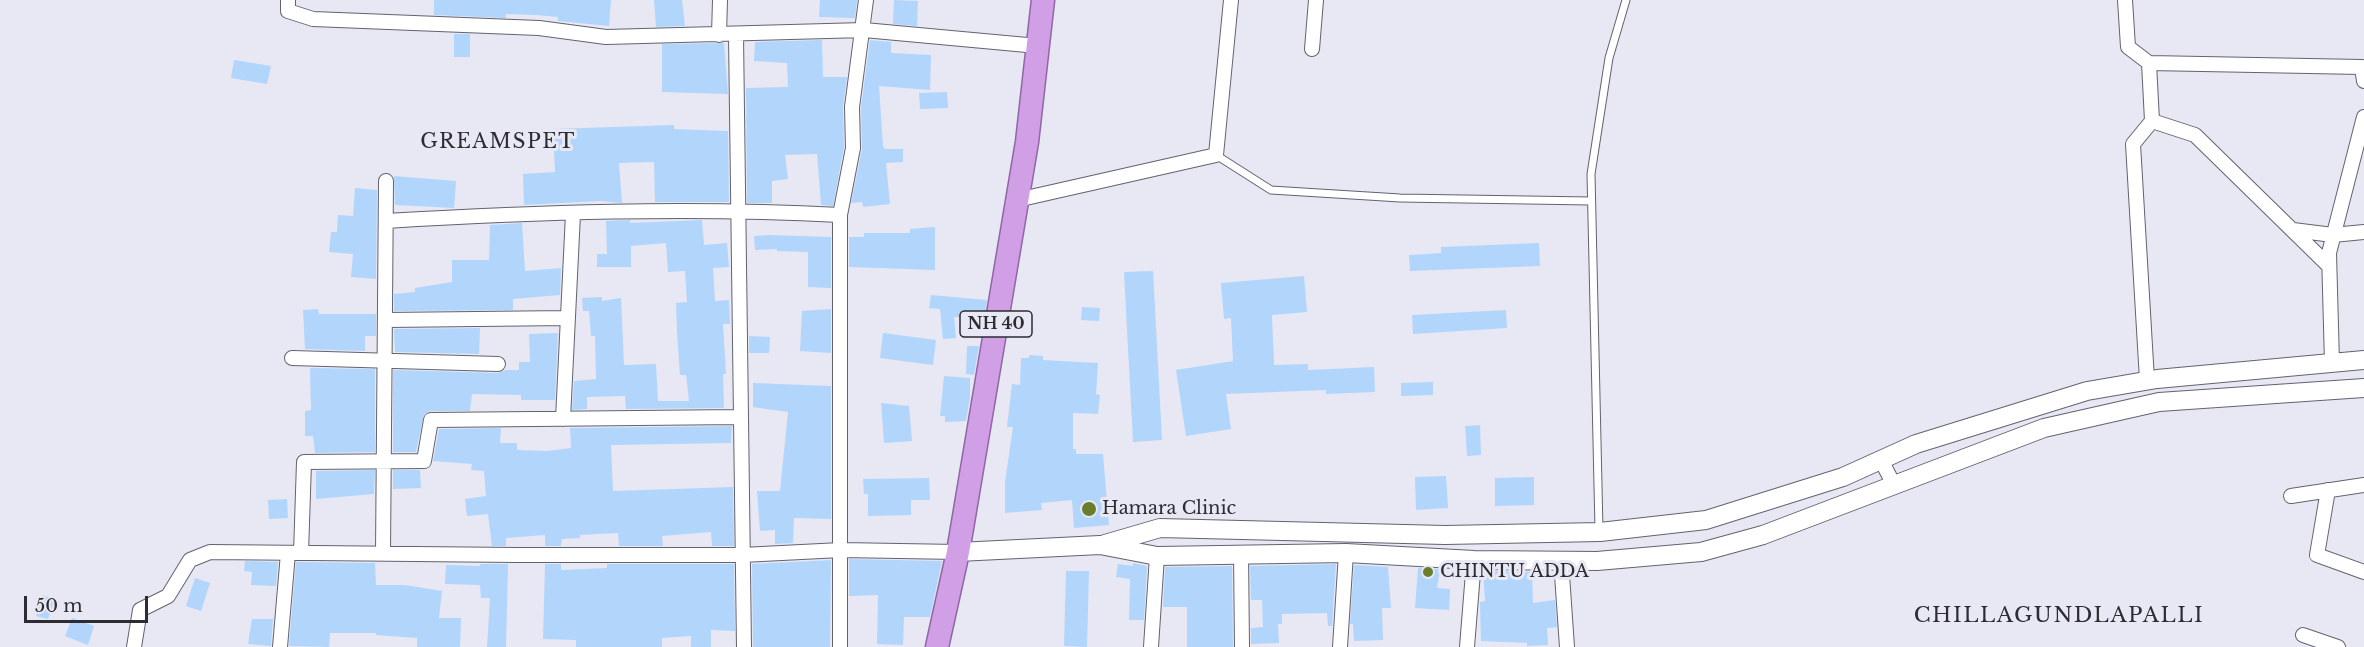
<!DOCTYPE html>
<html>
<head>
<meta charset="utf-8">
<style>
  body { margin:0 }
  #map { position:relative; width:2364px; height:647px; overflow:hidden; background:#e7e8f4; font-family:"Libre Baskerville",serif }
  canvas { display:block }
  .scale { position:absolute; left:24px; top:596px; width:124px; height:27px; box-sizing:border-box; border:3px solid #2c2c31; border-top:0; padding-left:8px; font-size:18px; line-height:21px; white-space:nowrap; color:#2c2c31; -webkit-text-stroke:4px #e7e8f4; paint-order:stroke }
</style>
</head>
<body>
<div id="map">
<canvas width="2364" height="647"></canvas>
<div class="scale">50 m</div>
</div>
<script>
const c = document.querySelector('canvas').getContext('2d');
c.lineJoin = 'round';
function fillPath(path, color) {
  c.fillStyle = color;
  c.fill(path, 'evenodd');
}
function trace(path, color, width, dash) {
  c.strokeStyle = color;
  c.lineWidth = width;
  c.lineCap = dash ? 'butt' : 'round';
  c.setLineDash(dash || []);
  c.stroke(path);
}
function drawText(font, color, halo, rows, align = 'center') {
  c.font = font + ' "Libre Baskerville",serif';
  c.lineWidth = 6;
  c.setLineDash([]);
  c.textBaseline = 'middle';
  c.strokeStyle = halo;
  c.fillStyle = color;
  for (const [text, x, y, turn = 0] of rows) {
    c.save();
    c.translate(x, y);
    c.rotate((+turn || 0) * Math.PI / 180);
    c.textAlign = isNaN(turn) ? turn : align;
    if (halo) c.strokeText(text, 0, 0);
    c.fillText(text, 0, 0);
    c.restore();
  }
}
fillPath(new Path2D(`
  M434 0H611L609 26 558 21V17L536 15 506 14V18L434 15Z
  M654 0H682L685 26 656 27Z
  M820 0H857L855 18 819 17Z
  M894 0 918 1 917 26 893 24Z
  M454 34H470V57H454Z
  M822 40 823 77H847L843 107 844 147 833 206 821 205 817 154 785 155 788 179 772 181V203H747L746 88 788 87 787 63 754 61 755 42Z
  M870 40 891 42V53L931 55 930 90 879 86 883 146 885 149H903V162L886 163 890 204 863 207 862 202 851 203 862 149 861 107Z
  M724 43 728 94 662 92V44Z
  M234 60 271 66 267 84 231 78Z
  M947 92 948 108 920 109 919 93Z
  M674 125V129L728 131 729 202H655L654 162 619 163 622 203 600 201 524 205 523 174 555 172 553 129Z
  M394 176 456 181 454 208 395 205Z
  M355 188 377 190 376 279 351 277 353 254 329 252 331 232H337L338 215 353 216Z
  M630 220V223L702 220 704 245 727 243 729 267 713 268 715 301 729 300 730 324H723L726 374H723L724 408 626 409 625 396 587 397V409L572 410 574 381 596 379 595 336H591L589 311H583L582 298 602 297V301L621 298 624 365 656 364 658 401H689L686 375H680L677 332 676 303 687 302 685 271 668 272 666 243 631 246V267H597V254H607L606 221Z
  M522 223 525 271 561 268 560 295 513 299V310L394 311V294L415 292V288L452 282V260H489L490 225Z
  M935 227V270L849 267V237H864V233H910V229Z
  M769 235 831 237V288L808 287V252L777 251V249L755 250 754 236Z
  M1539 243 1540 266 1410 271 1409 255 1441 253V247Z
  M1153 271 1162 440 1133 442 1124 272Z
  M1304 276 1307 312 1272 315 1274 365 1308 364V370L1374 367 1375 392 1326 394V390L1226 394 1231 429 1186 436 1176 370 1233 361 1231 318 1224 319 1221 283Z
  M931 295 987 300 984 318 954 317 956 338 943 339 940 309 929 308Z
  M1082 307 1100 308 1099 321 1081 320Z
  M318 309 319 314H376V336H365V351L305 349 303 310Z
  M831 309V353L800 351 802 311Z
  M1506 310 1507 328 1413 334 1412 315Z
  M480 328 479 354 395 352 394 329Z
  M558 333 555 400H521V395L472 394 470 411H431L424 414 416 452H393V370L498 373 505 370H519V362H530L529 334Z
  M883 333 936 340 933 365 880 358Z
  M749 336 770 337 769 353H749Z
  M967 346H979L974 375 966 374Z
  M1029 355 1043 356V360L1098 363 1096 394 1100 395 1098 414 1073 413V449H1076V454H1103L1109 525 1074 528 1072 500 1041 503 1042 510 1005 513V482L1013 427H1007L1012 384 1020 385 1021 358H1029Z
  M310 368 375 369V452L315 453 313 436H305V411L311 410Z
  M944 376 970 378V397L966 421 945 422V416H940Z
  M1433 382V395L1401 396V383Z
  M753 383 831 386V519L794 518 793 543 775 544V530L760 531 757 491H780L788 412 753 407Z
  M881 403 909 406 912 441 884 443Z
  M1480 425 1481 455 1467 456 1465 426Z
  M732 426 731 443 611 445 613 491 733 487 734 546H712L711 532 662 536 663 546H619L618 533 580 535V538L562 539 561 546H545V535L506 538V546H492L488 514 467 516 465 499 486 496 484 471 471 470 472 464 433 461 439 429 501 428 500 443H517V450L547 451 571 448 570 428Z
  M375 470 374 494 316 499V471Z
  M393 470H420L421 488 393 489Z
  M1446 476 1448 508 1416 510 1415 477Z
  M1534 477V505L1495 506V478Z
  M929 478 930 500H911V515L868 516V494H864L863 479Z
  M287 499 288 518 269 519 268 500Z
  M849 559 942 561 930 617H904L903 645 877 644 878 595 849 596Z
  M831 560 830 647H753L752 564Z
  M245 561 278 562 276 586 251 585 252 572 244 571Z
  M296 562 375 563 376 585H405L442 591 439 618H461L460 647H417V638L376 635V633H330L329 647 289 646Z
  M1133 563 1147 566 1144 620H1129L1130 579 1116 577 1118 564 1133 566Z
  M480 564H508L506 647H487L490 598H481L480 585 445 584 446 565 480 566Z
  M545 564H561V570L607 568V564H734L735 631 711 630V647H691V636L662 638V647H576V640L543 639Z
  M1336 564 1332 626H1328L1327 613 1282 614V624H1278L1279 643 1251 644V628L1263 627 1262 600H1251L1250 566Z
  M1354 565 1388 567 1391 608H1382L1383 640 1354 641 1353 624H1350Z
  M1232 566 1233 647H1187V607H1163L1165 567Z
  M1418 568 1440 569 1437 588 1450 589 1449 610 1415 608Z
  M1066 571H1089L1087 647 1064 646Z
  M1483 571 1532 572 1533 603 1555 600 1557 627 1547 628 1548 645 1527 646V643L1481 641 1480 602 1485 601Z
  M195 578 210 583 201 611 186 606Z
  M43 595 55 599 48 619 36 616Z
  M72 618 94 626 88 645 65 636Z
  M252 619H273L271 646 248 644Z`), '#b2d5fc');
const service = new Path2D(`
  M1216 155 1271 190 1400 198 1591 201
  M1599 530 1591 174 1609 58 1626 0`);
const minor = new Path2D(`
  M288 0V11L313 19 539 28 606 37 864 30 1038 46
  M2125 0 2128 47 2149 63
  M719 35 720 0
  M736 35 744 647
  M1312 49 1316 0
  M1017 200 1216 155 1231 0
  M386 221C537 212 689 207 840 215
  M2293 230 2333 235 2364 232
  M2328 265 2195 135 2152 121 2149 63 2362 67 2364 81
  M386 320 568 318
  M292 358 498 364
  M2332 363 2329 253 2364 117
  M2147 380 2133 144 2152 121
  M563 419 573 214
  M1881 460 1894 485
  M2328 490 2317 555 2364 572
  M2291 496 2364 485
  M301 553 304 462 424 461 431 420 740 417
  M383 553 386 181
  M1241 553 1242 647
  M1561 560 1567 647
  M2303 635 2338 647
  M134 647 140 610 168 596 190 560 210 552 517 555H742L841 550 958 552
  M280 647 288 553
  M840 647V215L853 148 852 107 866 0
  M1151 647 1157 556
  M1340 647 1346 553
  M1467 647 1474 560`);
const tertiary = new Path2D(`
  M1105 544 1160 528 1445 535 1600 532 1706 520 1843 477 1916 444 2087 391 2157 379 2364 360
  M958 552 1100 545 1157 556 1346 553 1474 560 1597 561 1701 552 1763 535 2044 428 2159 402 2364 388`);
const trunk = new Path2D(`
  M937 647 958 552 1027 142 1043 0`);
trace(service, '#62636d', 9);
trace(minor, '#62636d', 16);
trace(tertiary, '#62636d', 20);
trace(trunk, '#8f67a3', 25);
trace(service, '#fff', 7);
trace(minor, '#fff', 14);
trace(tertiary, '#fff', 18);
trace(trunk, '#d09fe6', 22);
for (const [x, y, r, color] of [
  [1089,509,8,"#697d2d"],
  [1428,572,6,"#697d2d"]
]) {
  const dot = new Path2D();
  dot.arc(x, y, r, 0, 2 * Math.PI);
  c.fillStyle = color;
  c.fill(dot);
  trace(dot, '#e7e8f4', 2);
}
for (const [x, y, w] of [
  [996,324,72]
]) {
  const box = new Path2D();
  box.roundRect(x - w / 2, y - 13, w, 26, 4.5);
  c.fillStyle = '#e7e8f4';
  c.fill(box);
  trace(box, '#2c2c31', 1.5);
}
drawText('bold 16px', '#2c2c31', null, [
  ["NH 40",996,324]
]);
drawText('18px', '#2c2c31', '#e7e8f4', [
  ["Hamara Clinic",1102,509],
  ["CHINTU ADDA",1440,572]
], 'left');
c.letterSpacing = '1.5px';
drawText('20px', '#2c2c31', '#e7e8f4', [
  ["GREAMSPET",498,142]
]);
c.letterSpacing = '0px';
c.letterSpacing = '1.5px';
drawText('21px', '#2c2c31', '#e7e8f4', [
  ["CHILLAGUNDLAPALLI",2059,616]
]);
c.letterSpacing = '0px';
</script>
</body>
</html>
